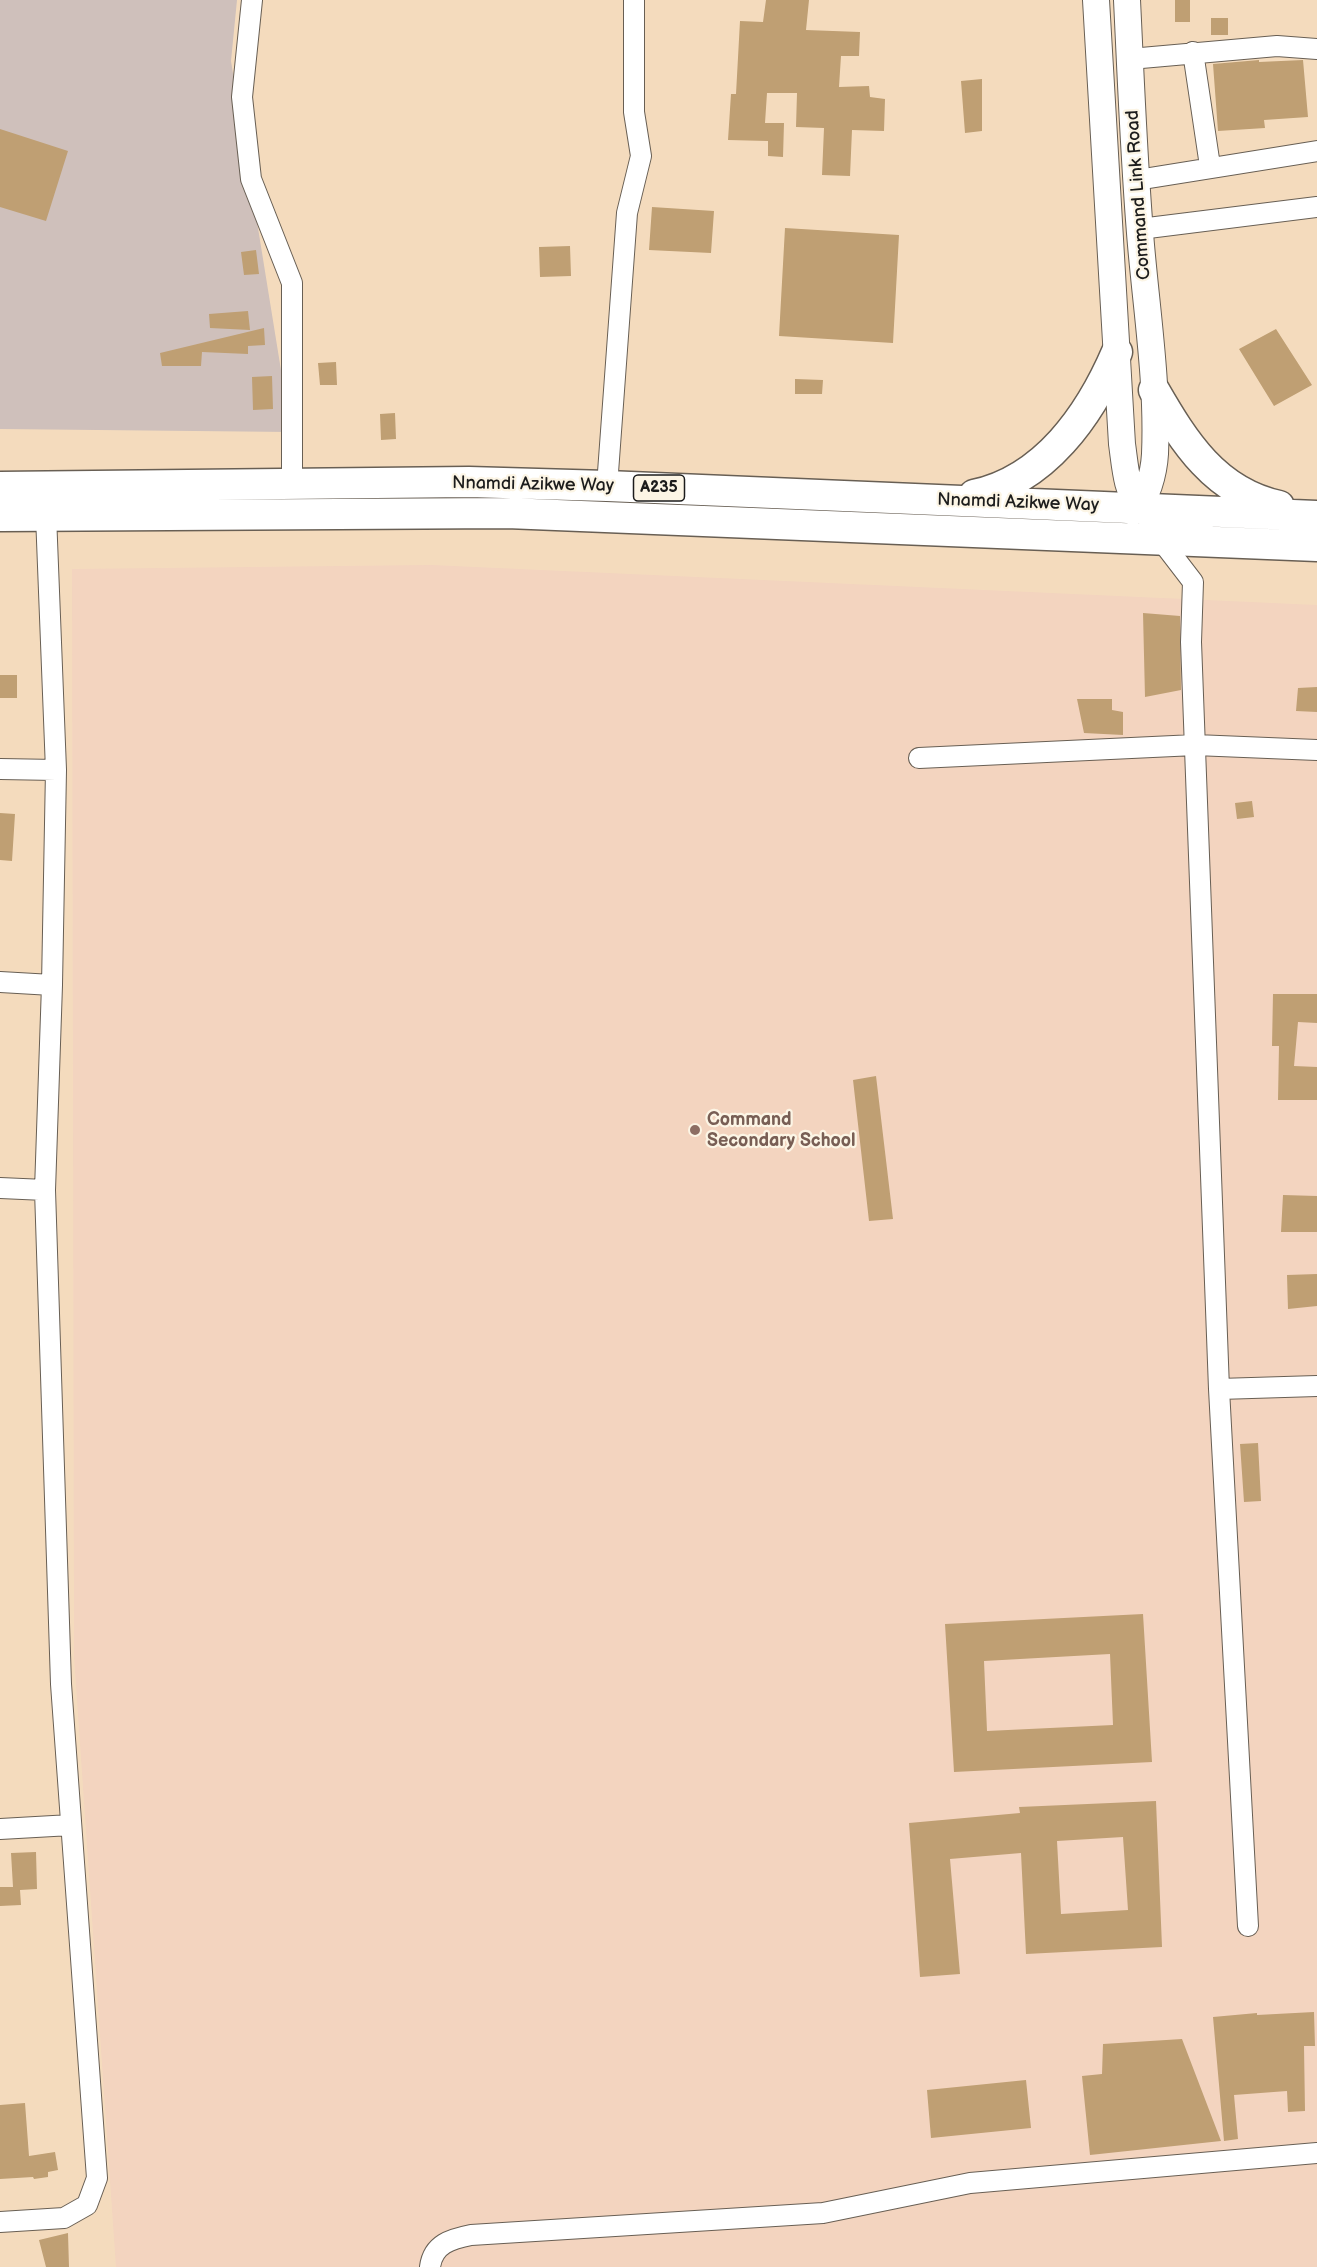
<!DOCTYPE html>
<html>
<head>
<meta charset="utf-8">
<style>
  body { margin:0 }
  canvas { display:block; background:#f4dbbd }
</style>
</head>
<body>
<canvas width="1317" height="2267"></canvas>
<script>
const c = document.querySelector('canvas').getContext('2d');
c.lineJoin = 'round';
function fillPath(path, color) {
  c.fillStyle = color;
  c.fill(path, 'evenodd');
}
function trace(path, color, width, dash) {
  c.strokeStyle = color;
  c.lineWidth = width;
  c.lineCap = dash ? 'butt' : 'round';
  c.setLineDash(dash || []);
  c.stroke(path);
}
function drawText(font, color, halo, rows, align = 'center') {
  c.font = font + ' "Balsamiq Sans",sans-serif';
  c.lineWidth = 4.5;
  c.setLineDash([]);
  c.textBaseline = 'middle';
  c.strokeStyle = halo;
  c.fillStyle = color;
  for (const [text, x, y, turn = 0] of rows) {
    c.save();
    c.translate(x, y);
    c.rotate((+turn || 0) * Math.PI / 180);
    c.textAlign = isNaN(turn) ? turn : align;
    if (halo) c.strokeText(text, 0, 0);
    c.fillText(text, 0, 0);
    c.restore();
  }
}
fillPath(new Path2D(`
  M431 565 1317 605V2267H116L74 1656 72 569Z`), '#f3d4bf');
fillPath(new Path2D(`
  M0 0H237L231 61 291 432 0 429Z`), '#cfc0bb');
fillPath(new Path2D(`
  M766 0H809L806 30 860 32 859 56H841L839 87 869 86 870 97 885 99 884 131 852 130 850 176 822 175 824 128 796 127 797 93H767L765 123H784L783 157 768 156V141L728 140 731 94H736L740 21 763 22Z
  M1175 0H1190V22H1175Z
  M1211 18H1228V35H1211Z
  M1259 60V62L1303 60 1308 117 1264 120 1265 128 1218 131 1213 64Z
  M982 79V131L965 133 961 81Z
  M0 129 68 151 46 221 0 207Z
  M652 207 714 211 711 253 649 250Z
  M785 228 899 235 893 343 779 336Z
  M570 246 571 276 540 277 539 247Z
  M256 250 259 274 244 275 241 252Z
  M248 311 250 330 210 328 209 314Z
  M264 328 265 345 248 346V354L202 352 201 366H162L160 353Z
  M1276 329 1312 385 1274 406 1239 349Z
  M336 362 337 385H320L318 363Z
  M272 376 273 409 253 410 252 377Z
  M795 379 823 380 822 394H795Z
  M395 413 396 439 381 440 380 414Z
  M1143 613 1180 616 1181 690 1145 697Z
  M0 675H17V698H0Z
  M1317 687V712L1296 711 1298 688Z
  M1077 699H1112V710L1123 712V735L1084 733Z
  M1252 801 1254 817 1237 819 1235 803Z
  M0 813 15 814 12 861 0 860Z
  M1273 994H1317V1023L1298 1022 1294 1066 1317 1067V1100H1278L1279 1046H1272Z
  M876 1076 893 1219 869 1221 853 1080Z
  M1283 1195 1317 1196V1232H1281Z
  M1317 1274V1306L1288 1309 1287 1275Z
  M1258 1443 1261 1501 1244 1502 1240 1444Z
  M1143 1614 1152 1762 954 1772 945 1624ZM1110 1654 1113 1725 987 1731 984 1661Z
  M1156 1801 1162 1947 1026 1954 1021 1853 950 1859 960 1974 920 1977 909 1823 1020 1813 1019 1807ZM1123 1837 1128 1910 1061 1914 1057 1841Z
  M36 1852 37 1889 20 1890 21 1905 0 1906V1887H13L11 1853Z
  M1314 2012 1315 2046H1304L1305 2111 1288 2112 1287 2091 1234 2095 1238 2139 1224 2141 1213 2017 1257 2013V2015Z
  M1182 2039 1221 2141 1090 2155 1082 2076 1102 2074 1103 2044Z
  M1026 2080 1031 2128 931 2138 927 2090Z
  M25 2103 29 2156 55 2152 58 2170 48 2172V2177L34 2179 33 2177 0 2179V2105Z
  M68 2233 69 2267H46L39 2240Z`), '#bf9f73');
const minor = new Path2D(`
  M252 0 242 97 251 179 292 283V483
  M1193 52 1210 166
  M1130 59 1277 46 1317 49
  M1137 180 1317 151
  M1140 229 1317 207
  M607 486 627 213 641 156 634 112V0
  M1160 539 1193 582 1191 642 1219 1389 1248 1926
  M919 758 1195 745 1317 750
  M0 769 56 770
  M0 982 52 985
  M0 1188 45 1190
  M1219 1389 1317 1386
  M0 1829 71 1825
  M0 2222 64 2218 87 2205 97 2178 61 1684 45 1190 52 985 56 770 46 515
  M430 2267C433 2244 451 2239 471 2235L823 2213 970 2183 1317 2153`);
const major = new Path2D(`
  M1096 0 1122 444C1125 464 1126 492 1140 507 1154 523 1183 532 1203 535
  M1127 0C1131 82 1134 164 1141 245 1147 314 1158 385 1155 454 1154 472 1147 501 1133 512`);
const highway = new Path2D(`
  M1154 390C1184 442 1215 492 1279 506
  M0 487 469 482 607 486 1317 516
  M974 495C1045 480 1090 415 1117 352
  M0 516 507 513 1317 546`);
trace(minor, '#685f54', 22);
trace(major, '#685f54', 28);
trace(highway, '#685f54', 33);
trace(minor, '#fff', 20);
trace(major, '#fff', 26);
trace(highway, '#fff', 30);
for (const [x, y, r, color] of [
  [695,1130,6,"#8d6e63"]
]) {
  const dot = new Path2D();
  dot.arc(x, y, r, 0, 2 * Math.PI);
  c.fillStyle = color;
  c.fill(dot);
  trace(dot, '#fcf5e5', 2);
}
for (const [x, y, w] of [
  [659,488,51]
]) {
  const box = new Path2D();
  box.roundRect(x - w / 2, y - 13, w, 26, 4.5);
  c.fillStyle = '#fcf5e5';
  c.fill(box);
  trace(box, '#1c1c1c', 1.5);
}
drawText('bold 16px', '#1c1c1c', null, [
  ["A235",659,488]
]);
drawText('18px', '#1c1c1c', '#fcf5e5', [
  ["Command Link Road",1139,195,-94],
  ["Nnamdi Azikwe Way",533,485,1],
  ["Nnamdi Azikwe Way",1018,503,2]
]);
drawText('bold 18px', '#785e54', '#fcf5e5', [
  ["Command",707,1120],
  ["Secondary School",707,1141]
], 'left');
</script>
</body>
</html>
